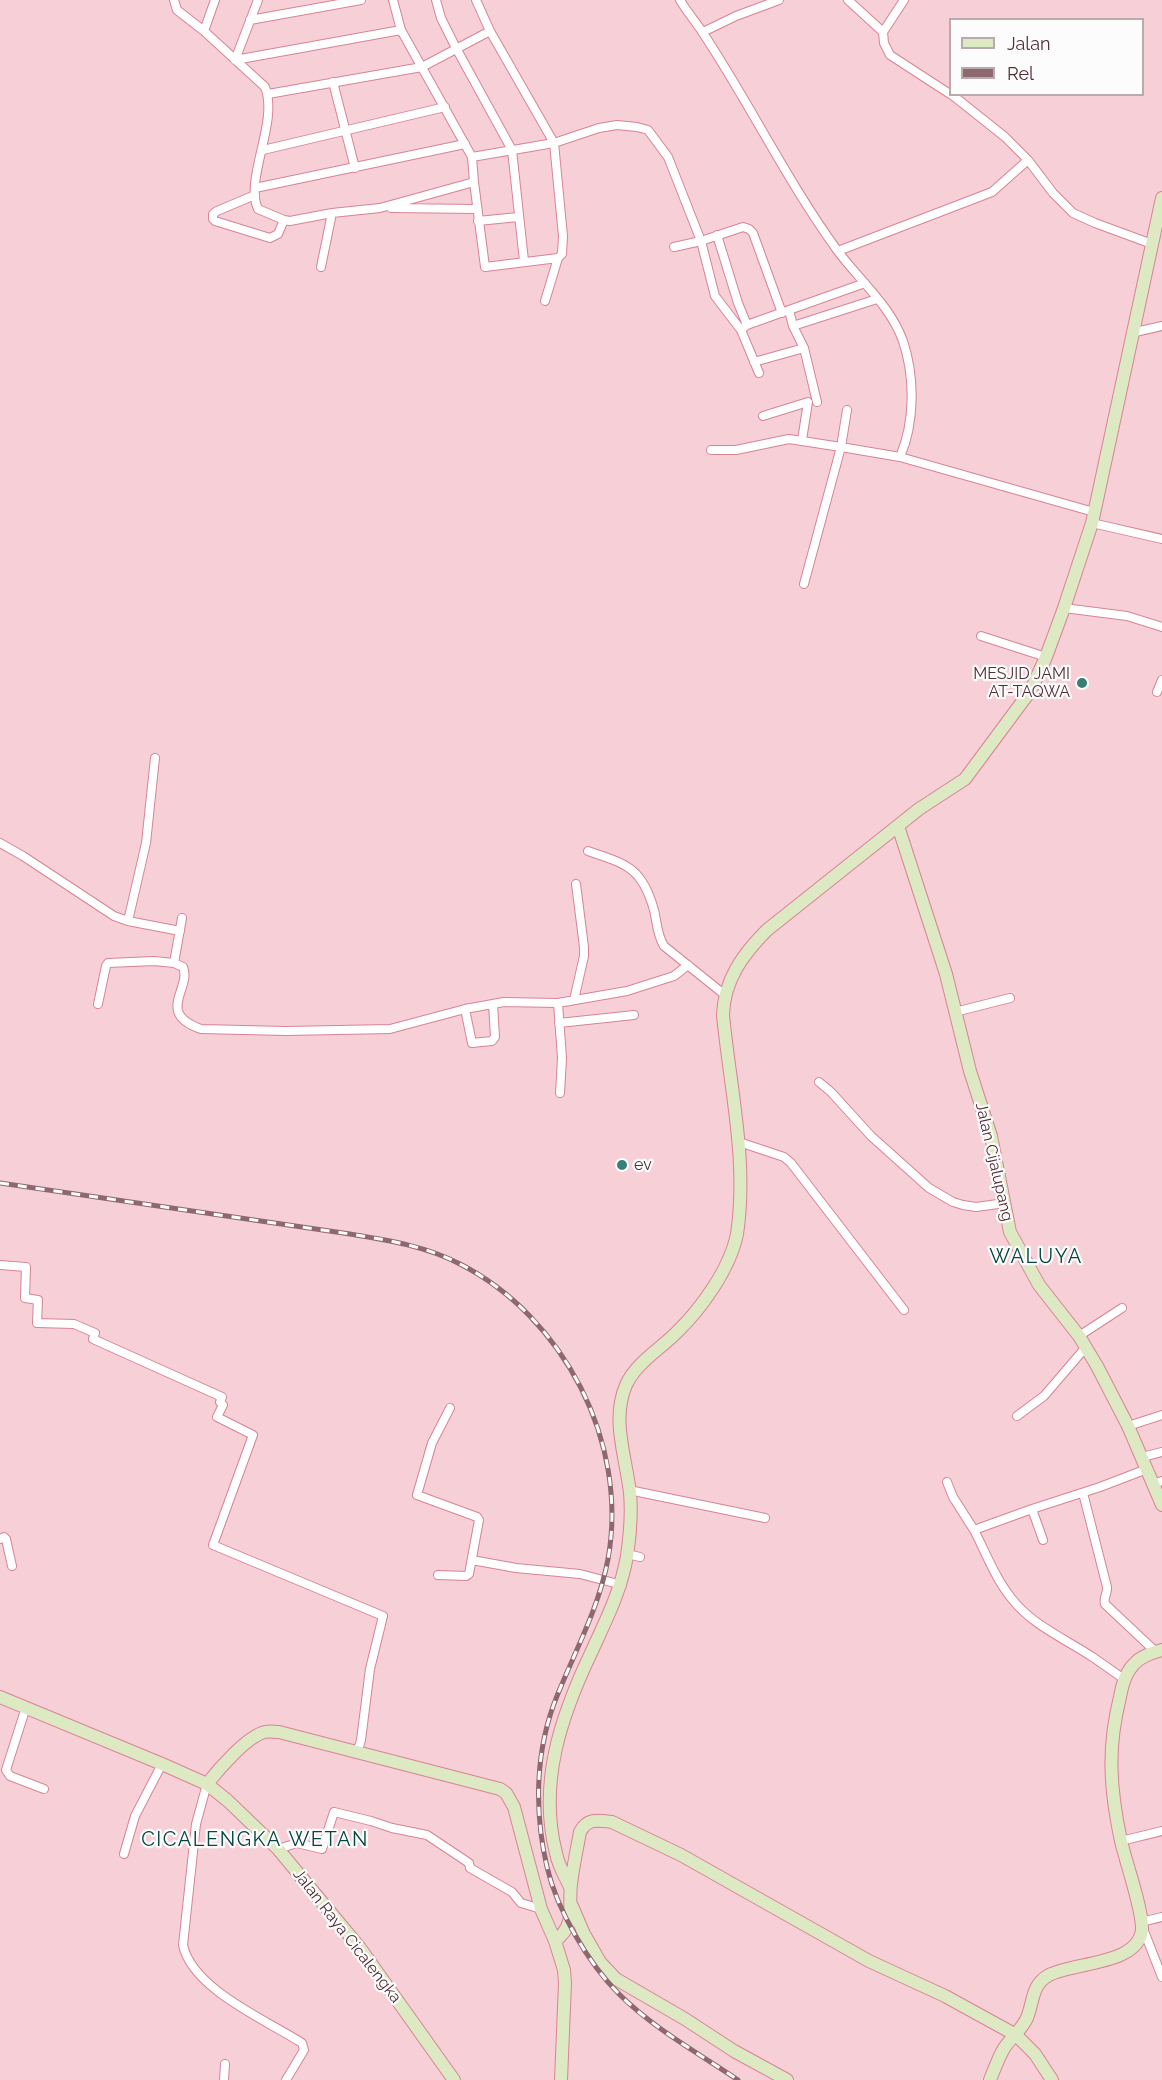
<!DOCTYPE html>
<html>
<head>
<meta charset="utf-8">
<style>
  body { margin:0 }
  #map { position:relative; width:1162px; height:2080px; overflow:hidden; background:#f6d0d6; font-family:Raleway,sans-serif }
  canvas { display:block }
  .legend { position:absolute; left:949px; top:18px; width:195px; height:78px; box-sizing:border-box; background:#fcfcfc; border:2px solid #b8aaad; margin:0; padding:8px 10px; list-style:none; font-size:18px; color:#522e36 }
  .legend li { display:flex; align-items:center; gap:12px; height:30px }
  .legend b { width:30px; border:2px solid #b8aaad }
</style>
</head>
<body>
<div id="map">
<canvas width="1162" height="2080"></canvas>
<ul class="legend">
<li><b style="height:8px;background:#dce9c3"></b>Jalan</li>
<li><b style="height:8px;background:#8d686f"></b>Rel</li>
</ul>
</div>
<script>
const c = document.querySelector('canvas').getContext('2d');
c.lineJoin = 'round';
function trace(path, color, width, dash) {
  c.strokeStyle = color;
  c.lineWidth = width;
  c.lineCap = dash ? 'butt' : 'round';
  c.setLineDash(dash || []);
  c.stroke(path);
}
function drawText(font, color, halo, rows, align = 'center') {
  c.font = font + ' Raleway,sans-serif';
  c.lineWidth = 4.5;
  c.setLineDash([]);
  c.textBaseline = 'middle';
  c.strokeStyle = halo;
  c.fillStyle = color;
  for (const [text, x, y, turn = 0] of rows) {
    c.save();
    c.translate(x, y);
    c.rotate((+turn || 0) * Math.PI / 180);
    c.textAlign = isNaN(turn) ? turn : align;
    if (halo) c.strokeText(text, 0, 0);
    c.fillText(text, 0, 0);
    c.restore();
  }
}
const street = new Path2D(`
  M174 0 177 10 204 31 265 87C279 122 244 179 258 209L284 220 290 221 332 213
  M393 0 401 30 472 157 554 143 599 128 617 125 637 127 648 130 668 157 701 241 715 296 741 330 747 325
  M436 0 441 18 456 48 512 150 524 261
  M476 0 490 31
  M680 0C687 12 696 22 703 33 750 104 787 181 837 250 859 280 890 305 903 341 915 377 915 422 900 457
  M848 0 883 32
  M904 0 883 32 884 43 890 55 950 94
  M250 20 361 0
  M204 31 215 0
  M703 32 736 16 779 0
  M235 60 401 30
  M235 60 258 0
  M333 82 355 168
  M268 94 422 67 490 31 554 143 563 236 562 254 558 258 485 267 474 182
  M951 94 1005 137 1028 160
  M263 150 445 107
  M255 188 465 144
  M255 195 217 211 213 214V219L215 221 270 238 278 234 284 220
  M391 208 477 209
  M478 221 518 217
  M717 235 738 303 747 325 786 311
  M674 247 701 241 743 227 749 229 753 233 782 313
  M838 251 992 192 1028 160 1053 193 1073 213 1095 223 1152 244
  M321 267 332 213 380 208 474 182 472 157
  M545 301 558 258
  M793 326 877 299
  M741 330 759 373
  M1131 333 1162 326
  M754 362 804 348
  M817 402 804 348 793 326 789 310 865 283
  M763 416 808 402 802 440
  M711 450H736L789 439 841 447 847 410
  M1092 523 1162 539
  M804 584 841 447 900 457 1094 512
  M1064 608 1127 616 1162 627
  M981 636 1046 657
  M1157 692 1162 680
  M0 843 23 856 114 916 128 921 180 931
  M588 851C626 864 642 867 654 910 657 922 657 935 664 946L725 995
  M128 921 146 843 155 758
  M174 963 182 918
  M574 1000 584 956V947L576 884
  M558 1003 562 1058 560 1093
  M98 1004 106 966 108 963 154 961 174 963 183 967C192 988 155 1013 201 1029L286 1031 390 1029 465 1009 504 1002 558 1003 627 991 674 976 688 965
  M465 1009 472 1043 492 1041 495 1037 493 1004
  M955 1012 1010 998
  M559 1023 634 1015
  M819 1082 831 1092 871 1136 929 1188 953 1202 963 1205 976 1207 1005 1203
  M739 1142 784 1157 791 1163 904 1310
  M0 1265 26 1267 25 1298 38 1300 37 1323 74 1324 95 1333 93 1339 222 1397 220 1402 223 1405 217 1417 253 1435 213 1545 383 1616 370 1669 361 1740 357 1753
  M1079 1336 1122 1308
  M1017 1416 1044 1396 1086 1347
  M1128 1426 1162 1415
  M1142 1457 1162 1452
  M947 1482 953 1497 974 1530
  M1153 1484 1162 1481
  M629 1490 765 1518
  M1083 1493 1107 1587C1108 1593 1103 1597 1105 1604L1156 1652
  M1032 1509 1043 1540
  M0 1539 4 1537 6 1539 12 1566
  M627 1554 640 1557
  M472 1560 516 1568 580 1574 622 1585
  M438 1575 466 1576 469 1574 479 1520 477 1517 417 1495 432 1443 450 1408
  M1124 1679C1114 1672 1104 1665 1094 1658 1066 1639 1033 1626 1012 1599 995 1578 986 1553 974 1530L1032 1509 1100 1487 1147 1469
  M26 1707 6 1770 10 1776 44 1789
  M207 1784 196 1824 183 1945C192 1989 268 2021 302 2043L304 2050 286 2080
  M1121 1841 1162 1831
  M278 1849 297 1843 322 1849 334 1812 371 1821 392 1828 427 1835 469 1863 470 1868 512 1892 521 1903 541 1909
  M124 1854 135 1816 162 1764
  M1141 1922 1162 1917
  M1142 1926 1162 1977
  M224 2080 225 2064`);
const secondary = new Path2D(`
  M898 826 946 974 970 1071 991 1136 1010 1232 1039 1285 1079 1336 1097 1366 1128 1426 1162 1505
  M0 1697 162 1764 207 1784 228 1801 278 1849 360 1948 454 2080
  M207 1784C218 1770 247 1736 265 1732 270 1731 274 1732 279 1732L500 1789 506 1793 514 1807 541 1909 555 1941
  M570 1887C565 1876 558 1865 556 1853 538 1783 561 1716 591 1653 606 1620 621 1591 627 1556 630 1535 632 1514 630 1493 626 1457 611 1420 626 1385 636 1363 659 1350 676 1333 701 1309 730 1269 737 1234 748 1161 730 1088 723 1015 724 980 743 954 767 930L919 809 965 779 1031 690 1046 657 1064 608 1092 523 1162 198
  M572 1906 584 1934 600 1962 616 1979 685 2019 734 2051 787 2080
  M561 2080 565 1983 564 1970 555 1941C577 1924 568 1908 571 1884 573 1867 577 1849 580 1832 587 1818 598 1820 612 1822L681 1855 869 1961 945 1996 1016 2035 1035 2054 1052 2080
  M990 2080C994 2070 998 2059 1003 2050 1009 2039 1021 2031 1027 2018 1034 2001 1031 1985 1049 1975 1074 1962 1138 1965 1142 1930 1143 1910 1126 1863 1121 1841 1110 1789 1107 1749 1120 1697 1122 1685 1125 1673 1134 1664 1141 1656 1152 1653 1162 1650`);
trace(street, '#d98395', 10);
trace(secondary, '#d98395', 14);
trace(street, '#fff', 8);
trace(secondary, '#dce9c3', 12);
const rail = new Path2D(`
  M0 1183 350 1234C387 1240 426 1246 460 1264 564 1317 629 1443 608 1559 599 1608 575 1651 557 1696 535 1750 534 1811 547 1867 557 1910 588 1963 619 1994 653 2028 698 2053 738 2080`);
trace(rail, '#8d686f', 5);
trace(rail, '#fcfcfc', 3, [9]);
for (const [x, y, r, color] of [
  [1082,683,6,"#377f78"],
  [622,1165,6,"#377f78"]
]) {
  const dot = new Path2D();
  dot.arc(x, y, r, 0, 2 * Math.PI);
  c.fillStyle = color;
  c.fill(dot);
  trace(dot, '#fcfcfc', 2);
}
drawText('16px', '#522e36', '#fcfcfc', [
  ["MESJID JAMI",1070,674],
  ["AT-TAQWA",1070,692],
  ["ev",634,1165,"left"]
], 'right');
drawText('16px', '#522e36', '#fcfcfc', [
  ["Jalan Cijalupang",994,1162,77],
  ["Jalan Raya Cicalengka",347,1936,52]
]);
c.letterSpacing = '1.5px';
drawText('20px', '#054641', '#fcfcfc', [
  ["WALUYA",1036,1257],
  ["CICALENGKA WETAN",255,1840]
]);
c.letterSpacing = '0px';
</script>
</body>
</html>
